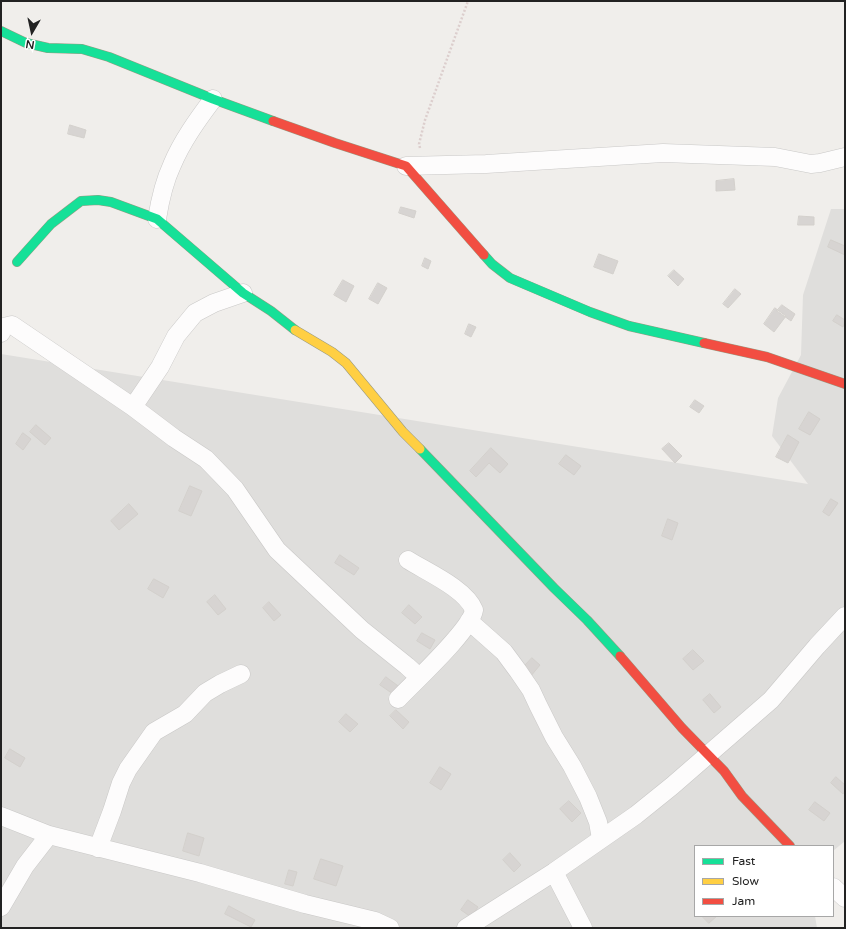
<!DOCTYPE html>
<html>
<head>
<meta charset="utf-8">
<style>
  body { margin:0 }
  #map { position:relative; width:846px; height:929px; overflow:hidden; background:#f0eeeb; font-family:"Varela Round",sans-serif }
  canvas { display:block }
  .frame { position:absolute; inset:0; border:2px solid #222; pointer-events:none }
  .legend { position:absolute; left:694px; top:845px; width:140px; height:72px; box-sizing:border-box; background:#fff; border:1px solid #a7a7a7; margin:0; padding:5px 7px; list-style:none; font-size:12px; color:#222 }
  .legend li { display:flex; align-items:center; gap:8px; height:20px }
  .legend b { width:20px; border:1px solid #a7a7a7 }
  .north { position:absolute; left:12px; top:12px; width:40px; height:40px; -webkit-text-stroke:3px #fff; paint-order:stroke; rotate:189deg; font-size:11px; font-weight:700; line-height:16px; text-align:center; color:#222 }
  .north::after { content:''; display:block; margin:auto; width:14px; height:18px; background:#222; clip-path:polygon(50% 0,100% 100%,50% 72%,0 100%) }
</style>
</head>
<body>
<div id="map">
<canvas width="846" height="929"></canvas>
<div class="frame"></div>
<ul class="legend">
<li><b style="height:5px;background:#16e098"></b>Fast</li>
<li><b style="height:5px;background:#ffcf43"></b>Slow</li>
<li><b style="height:5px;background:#f24e42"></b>Jam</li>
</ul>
<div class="north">N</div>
</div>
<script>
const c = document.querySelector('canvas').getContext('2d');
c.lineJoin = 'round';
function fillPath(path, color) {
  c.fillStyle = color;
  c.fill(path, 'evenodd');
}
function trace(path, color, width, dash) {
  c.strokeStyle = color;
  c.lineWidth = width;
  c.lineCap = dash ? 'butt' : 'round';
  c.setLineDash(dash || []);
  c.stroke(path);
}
fillPath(new Path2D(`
  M831 209H845V841L833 851V846H695V916H815L817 928H1V354L808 484 772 436 778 398 801 355 803 295Z`), '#dfdedc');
const building = new Path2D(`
  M70 125 86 130 84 138 68 134Z
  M734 179 735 190 716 191V181Z
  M401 207 416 211 414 218 399 213Z
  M799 216 814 217V225H798Z
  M831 240 845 246V255L828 247Z
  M599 254 618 261 613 274 594 267Z
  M425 258 431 261 428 269 422 266Z
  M674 270 684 279 678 286 668 276Z
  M343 280 354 286 346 302 334 295Z
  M378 283 387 288 378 304 369 299Z
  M735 289 741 294 728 308 723 304Z
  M782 305 795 314 791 321 777 311Z
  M775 308 786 316 774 332 764 324Z
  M837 315 845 320 843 327 833 321Z
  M469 324 476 327 471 337 465 334Z
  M695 400 704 406 699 413 690 407Z
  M809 412 820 419 810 435 799 429Z
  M36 425 51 438 45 445 30 432Z
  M23 433 31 439 23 450 16 444Z
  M788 435 799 442 788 463 776 457Z
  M669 443 682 456 675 463 662 449Z
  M491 448 508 464 500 473 489 463 476 477 470 471Z
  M566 455 581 466 574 475 559 464Z
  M190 486 202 491 191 516 179 511Z
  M831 499 838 503 829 516 823 512Z
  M129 504 138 514 119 530 111 521Z
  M668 519 678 523 672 540 662 536Z
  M340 555 359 568 354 575 335 563Z
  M154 579 169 587 163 598 148 589Z
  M215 595 226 609 218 615 207 602Z
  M269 602 281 615 274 621 263 608Z
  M409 605 422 617 415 624 402 613Z
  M422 633 435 640 430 649 417 641Z
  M693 650 704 661 693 670 683 659Z
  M532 658 540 665 530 677 521 670Z
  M386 677 401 688 396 696 380 685Z
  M710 694 721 707 714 713 703 700Z
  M396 710 409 722 403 729 390 716Z
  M346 714 358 724 350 732 339 722Z
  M10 749 25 758 20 767 5 758Z
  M440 767 451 774 441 790 430 783Z
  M836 777 845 785V791L843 794 831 783Z
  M569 801 581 813 572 822 560 809Z
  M815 802 830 813 824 821 809 810Z
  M188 833 204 838 199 856 183 851Z
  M510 853 521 865 514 872 503 860Z
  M321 859 343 866 336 886 314 879Z
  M289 870 297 872 293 886 285 884Z
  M468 900 478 907 471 917 461 910Z
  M229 906 255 920 251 927 225 914Z
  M702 916H717L709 923Z`);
fillPath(building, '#d7d4d2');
trace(building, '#d3d0cc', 1);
const street = new Path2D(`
  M406 166 486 164 663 153 775 157 811 164 820 163 845 157
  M157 219C160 200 164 182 172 165 182 141 198 119 213 99
  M1 333 4 327 12 325 133 407 174 438 206 459 235 489 277 550 362 630 407 666 419 677
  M133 407 160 367 176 336 195 313 214 303 243 293
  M469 621 504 652 518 671 531 690 538 705 554 737 572 766 588 797 598 822 601 839
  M398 699C414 682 471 630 474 610 466 589 427 572 408 560
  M1 816 49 835 200 873 305 904 375 921 390 928
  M98 848 112 811 121 783 128 769 154 732 185 714 205 693 220 684 241 674
  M554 872 583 928
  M833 887 845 898
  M1 907 25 866 49 835
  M466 928 554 872 636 815 672 786 771 700 817 646 845 616`);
const fast = new Path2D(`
  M1 31 26 43 48 48 82 49 109 57 213 99 273 121
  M484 255 492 264 510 278 590 312 629 326 704 343
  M17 262 51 224 81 201 98 200 111 202 157 219 243 293 271 311 295 330
  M420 449 554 588 587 620 620 656`);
const slow = new Path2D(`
  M295 330 332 352 346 363 403 432 420 449`);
const jam = new Path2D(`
  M273 121 335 143 406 166 484 255
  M704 343 767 357 845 384
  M620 656 682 728 724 771 742 796 790 846`);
trace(street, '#c9c8c7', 19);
trace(fast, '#999a82', 10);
trace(slow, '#999a82', 10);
trace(jam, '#999a82', 10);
trace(new Path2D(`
  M420 148 419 144 425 120 468 1`), '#dccecd', 2.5, [2, 2]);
trace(street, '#fdfcfc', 18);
trace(fast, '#16e098', 9);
trace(slow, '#ffcf43', 9);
trace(jam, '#f24e42', 9);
</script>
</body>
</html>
